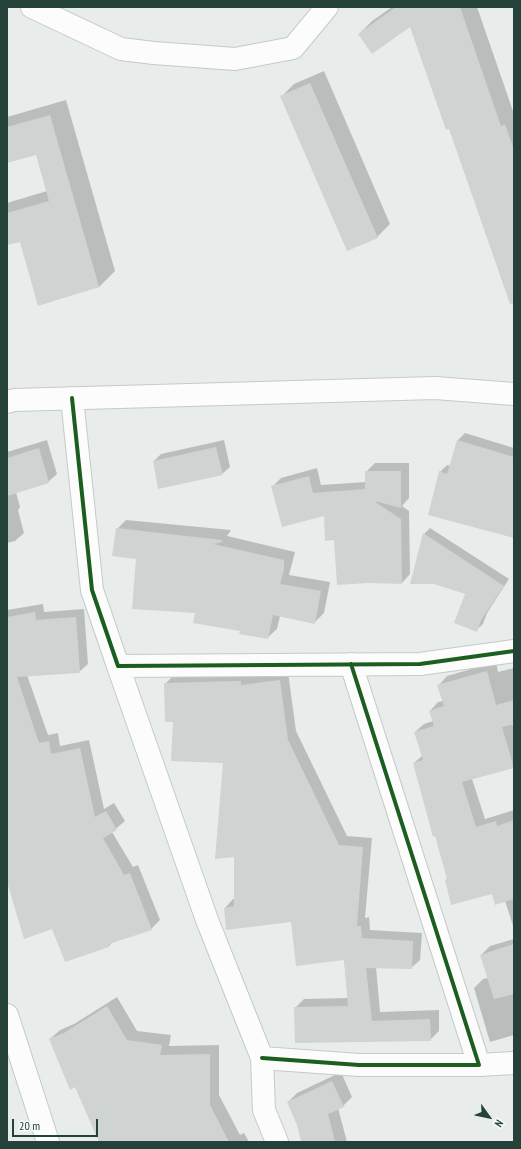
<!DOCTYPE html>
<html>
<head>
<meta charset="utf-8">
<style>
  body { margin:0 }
  #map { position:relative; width:521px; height:1149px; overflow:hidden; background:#e8edeb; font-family:"PT Sans Narrow",sans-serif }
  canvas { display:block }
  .frame { position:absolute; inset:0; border:8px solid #24423a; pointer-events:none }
  .north { position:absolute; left:469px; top:1097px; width:40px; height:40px; -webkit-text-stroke:3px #f7fbf9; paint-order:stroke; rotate:123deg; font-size:11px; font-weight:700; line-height:16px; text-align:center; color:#24423a }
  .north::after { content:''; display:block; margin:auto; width:14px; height:18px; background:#24423a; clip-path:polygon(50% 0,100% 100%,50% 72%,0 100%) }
  .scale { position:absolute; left:12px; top:1119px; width:86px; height:18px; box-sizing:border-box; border:2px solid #24423a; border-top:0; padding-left:5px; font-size:12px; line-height:14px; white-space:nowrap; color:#24423a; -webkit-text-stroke:3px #f7fbf9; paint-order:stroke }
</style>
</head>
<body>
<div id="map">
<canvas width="521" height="1149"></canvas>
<div class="frame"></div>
<div class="north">N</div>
<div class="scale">20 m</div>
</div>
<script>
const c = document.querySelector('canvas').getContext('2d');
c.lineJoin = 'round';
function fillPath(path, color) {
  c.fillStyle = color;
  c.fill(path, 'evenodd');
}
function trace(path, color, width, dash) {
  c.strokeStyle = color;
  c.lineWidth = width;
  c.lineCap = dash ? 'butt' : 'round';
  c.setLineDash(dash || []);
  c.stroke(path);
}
fillPath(new Path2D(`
  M392 7H477L514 114V303L450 127 411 25 359 34 372 21Z
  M324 71 390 224 377 237 281 97 294 84Z
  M66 100 115 271 99 287 39 304 20 241 7 244V203L47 191 37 154 7 162V117Z
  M465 433 514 448V537L440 472 447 465 451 466 458 440Z
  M47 440 57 474 48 482 16 492 20 507 18 510 24 533 15 541 7 543V452Z
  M224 440 230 467 222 474 154 461 161 454Z
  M375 463H409V498L402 506 409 511 410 574 402 583 335 539 325 514 273 486 281 478 317 468 321 485 366 482V472Z
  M126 520 231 530 227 536 295 552 289 575 330 582 324 613 314 623 280 616 277 629 267 638 241 630 196 612 137 558 117 529Z
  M430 528 509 579 487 613 483 624 476 630 466 594 424 534Z
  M43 604 44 612 84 609 88 664 79 672 27 675 48 735 58 733 60 746 89 740 104 809 114 803 125 821 112 832 133 867 138 865 160 920 151 929 113 941 109 946 53 927 7 879V610Z
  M496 662 498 672 514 668V723H512L514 730V767L472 779 485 819 514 810V929L505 901 492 893 446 880 448 878 414 763 423 755 415 732 424 724 433 721 430 711 438 702 444 701 439 685 447 676Z
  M288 672 296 731 347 836 372 838 365 918 369 917 370 930 422 933 420 960 411 968 376 967 380 1012 439 1010V1031L430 1040 296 1007 304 999 348 998 344 959 292 921 225 908 233 899H235V856L224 762 174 720 165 684 174 675 250 673V677Z
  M514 939V1035L490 1042 474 988 483 979 488 978 481 955 490 946Z
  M117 997 137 1031 171 1035 169 1046 219 1045V1095L240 1135 244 1133 249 1142H100L75 1086 50 1039 60 1030 74 1024Z
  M341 1072 352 1097 343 1106 338 1108 347 1142H302L298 1124 288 1102 297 1093Z`), '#0003');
fillPath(new Path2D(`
  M396 7H460L501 126 505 124 514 150V303L510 304 449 129 446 130 410 27 372 54 358 34Z
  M310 83 378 238 347 251 280 96Z
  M50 115 99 287 38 306 20 242 7 245V213L49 201 36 155 7 163V127Z
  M457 440 514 457V538L428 515 439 471 447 474Z
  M216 447 223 475 158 489 153 461Z
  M39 448 49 483 7 496V458Z
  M365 471H401V508L379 502H375L401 519 402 584 368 583 337 585 334 540 325 541 324 516 282 527 271 486 309 476 313 493 365 489Z
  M116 528 222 540V542L213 544 284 560V570L280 584 321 591 315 624 273 615 268 639 239 634 240 631 193 623 195 613 132 609 136 559 112 556Z
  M423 533 504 586 481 620 477 632 454 623 465 594 434 584H410Z
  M35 612 36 620 76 617 80 673 17 677 39 743 49 741 51 754 80 748 95 817 106 811 117 830 103 838 124 875 130 873 152 930 109 944V947L65 962 52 929 24 939 7 882V617Z
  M487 671 496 705 514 700V724L502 727 514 768 462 782 476 827 496 821 497 826 514 820V899L495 905 492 894 451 905 445 880 447 879 435 836 433 837 413 763 423 760 414 732 434 726 429 711 444 706 437 685Z
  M280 680 288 740 339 845 363 847 357 926H361L362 938 413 941 412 969 366 968 372 1021 430 1019 431 1041 295 1043 294 1007 348 1006 344 960 296 966 291 922 226 930 224 908 234 906V857L215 859 223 763 171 761 173 722H165L164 683 241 681V685Z
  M514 944V994L494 999 480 955Z
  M107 1006 127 1040 162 1045 160 1055 210 1054V1105L229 1142H99L75 1087 70 1090 49 1039 64 1033Z
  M332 1081 344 1107 328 1114 335 1142H301L297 1125 287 1102Z`), '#cfd4d2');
const street = new Path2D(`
  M32 7 121 49 154 53 235 59 293 48 327 7
  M72 398 92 590 118 666 420 664 514 651
  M7 402 14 400 435 388 514 394
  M118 666 207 920 262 1058 264 1110 277 1142
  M262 1058 359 1065H479L351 664
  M479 1065 514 1063`);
const secondary = new Path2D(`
  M7 1015 48 1142`);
trace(street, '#c5cac8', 24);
trace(secondary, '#c3cbc8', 24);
trace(street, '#fcfcfc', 22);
trace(secondary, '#fcfcfc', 22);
trace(new Path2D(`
  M72 398 92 590 118 666 420 664 514 651
  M262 1058 359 1065H479L351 664`), '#1b5e20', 4);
</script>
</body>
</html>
